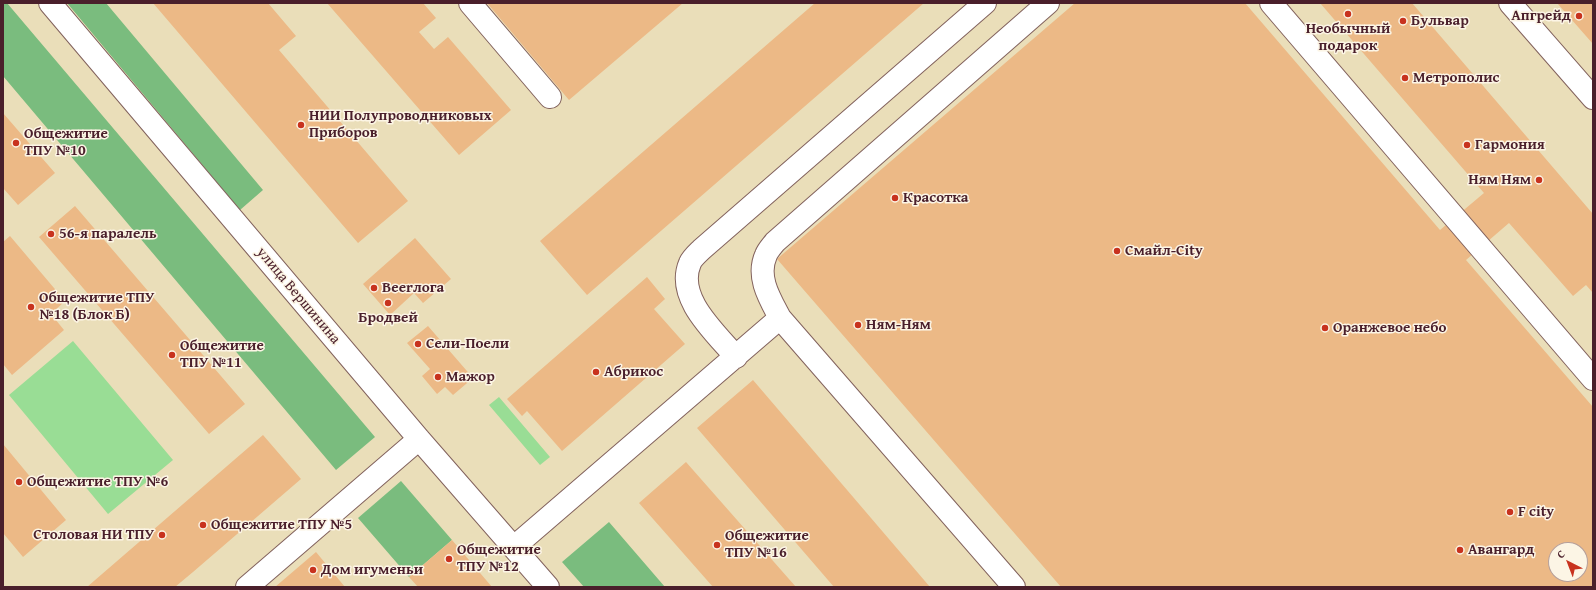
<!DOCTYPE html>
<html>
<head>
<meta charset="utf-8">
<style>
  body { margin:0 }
  #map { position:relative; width:1596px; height:590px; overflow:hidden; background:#eadeb9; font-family:"Gentium Book Plus",serif }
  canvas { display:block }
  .frame { position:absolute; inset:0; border:4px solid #4a1f2b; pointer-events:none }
  .north { position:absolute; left:1548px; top:542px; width:40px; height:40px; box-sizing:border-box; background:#fcf5e5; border:1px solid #b59f9b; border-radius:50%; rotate:318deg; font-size:11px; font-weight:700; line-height:16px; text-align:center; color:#4a1f2b }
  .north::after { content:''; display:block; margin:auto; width:14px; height:18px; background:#c8321e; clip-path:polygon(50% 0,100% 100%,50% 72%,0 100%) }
</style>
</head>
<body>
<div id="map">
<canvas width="1596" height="590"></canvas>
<div class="frame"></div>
<div class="north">С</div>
</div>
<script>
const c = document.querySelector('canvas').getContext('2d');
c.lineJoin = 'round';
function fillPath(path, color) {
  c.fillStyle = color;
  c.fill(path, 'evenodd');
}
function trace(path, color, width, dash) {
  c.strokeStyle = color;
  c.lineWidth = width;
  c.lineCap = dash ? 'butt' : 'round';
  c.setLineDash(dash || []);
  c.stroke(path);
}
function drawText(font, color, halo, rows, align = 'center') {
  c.font = font + ' "Gentium Book Plus",serif';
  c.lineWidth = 3;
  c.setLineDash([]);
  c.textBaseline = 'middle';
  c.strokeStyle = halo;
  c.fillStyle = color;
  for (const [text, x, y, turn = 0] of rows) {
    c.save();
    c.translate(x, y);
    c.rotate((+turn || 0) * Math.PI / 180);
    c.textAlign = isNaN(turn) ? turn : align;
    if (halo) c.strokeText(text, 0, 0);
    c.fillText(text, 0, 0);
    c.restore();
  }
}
fillPath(new Path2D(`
  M73 341 173 460 108 514 9 395Z
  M499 397 550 457 540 465 489 405Z`), '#99dd95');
fillPath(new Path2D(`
  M3 3H7L375 437 336 470 3 76Z
  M67 3H106L263 190 240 210Z
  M401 481 452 540 409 577 358 518Z
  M609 522 665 587H584L562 562Z`), '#7abc7e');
fillPath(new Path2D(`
  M153 3H268L296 36 279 50 408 201 358 243Z
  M327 3H423L436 18 419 32 434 49 448 37 511 110 459 155Z
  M487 3H683L569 100Z
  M815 3H924L587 295 540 241Z
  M1075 3H1245L1440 230 1484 193 1320 3H1412L1593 214V293L1586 285 1573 296 1509 223 1466 260 1593 407V587H1061L777 259ZM1556 550H1580V574H1556Z
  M1557 3H1593V44Z
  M3 113 55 173 18 205 3 188Z
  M75 206 245 404 209 434 39 237Z
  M10 236 65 301 51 314 64 330 12 375 3 364V242Z
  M415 238 451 279 423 303 414 293 390 315 363 284Z
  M647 277 665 299 654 309 685 344 562 451 527 411 522 416 507 399Z
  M428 326 473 378 453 395 445 387 437 394 422 376 430 369 407 343Z
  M753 380 930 587H834L697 428Z
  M263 435 301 479 193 572 175 587H87Z
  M3 444 66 520 23 557 3 533Z
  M686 462 796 587H713L639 503Z
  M452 540 492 587H418L409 577Z
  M316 552 345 587H275Z`), '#ecb986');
const minor = new Path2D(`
  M50 3 419 439 548 587
  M470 3 550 97
  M1271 3 1593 379
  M1510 3 1593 98
  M736 357C716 333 675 298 690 263 692 258 698 253 702 249L985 3
  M514 547 780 318
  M247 587 419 439
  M1014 587 780 318C770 299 756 277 766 255 768 250 772 246 775 242L1048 3`);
trace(minor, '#82625d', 24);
trace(minor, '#fff', 22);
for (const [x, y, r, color] of [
  [1348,14,4,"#c8321e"],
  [1579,16,4,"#c8321e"],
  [1403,21,4,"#c8321e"],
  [1405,78,4,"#c8321e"],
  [301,125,4,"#c8321e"],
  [16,143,4,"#c8321e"],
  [1467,145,4,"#c8321e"],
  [1539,180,4,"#c8321e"],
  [895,198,4,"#c8321e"],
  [51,234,4,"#c8321e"],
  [1117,251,4,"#c8321e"],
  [374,288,4,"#c8321e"],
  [388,303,4,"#c8321e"],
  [31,307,4,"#c8321e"],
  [858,325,4,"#c8321e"],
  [1325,328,4,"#c8321e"],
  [418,344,4,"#c8321e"],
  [172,355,4,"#c8321e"],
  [596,372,4,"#c8321e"],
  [438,377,4,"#c8321e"],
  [19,482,4,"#c8321e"],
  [1510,512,4,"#c8321e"],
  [203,525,4,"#c8321e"],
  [162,535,4,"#c8321e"],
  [717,545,4,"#c8321e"],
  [1460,550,4,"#c8321e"],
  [449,559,4,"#c8321e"],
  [313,570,4,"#c8321e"]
]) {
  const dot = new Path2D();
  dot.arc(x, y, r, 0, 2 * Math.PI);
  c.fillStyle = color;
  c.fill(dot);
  trace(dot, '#fcf5e5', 1.5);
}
drawText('bold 15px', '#4a1f2b', '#fcf5e5', [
  ["Апгрейд",1571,16,"right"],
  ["Бульвар",1411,21],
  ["Необычный",1348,29,"center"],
  ["подарок",1348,46,"center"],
  ["Метрополис",1413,78],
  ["НИИ Полупроводниковых",309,116],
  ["Приборов",309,133],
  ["Общежитие",24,134],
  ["ТПУ №10",24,151],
  ["Гармония",1475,145],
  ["Ням Ням",1531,180,"right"],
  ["Красотка",903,198],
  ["56-я паралель",59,234],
  ["Смайл-City",1125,251],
  ["Beerлога",382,288],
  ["Общежитие ТПУ",39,298],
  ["№18 (Блок Б)",39,315],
  ["Бродвей",388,318,"center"],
  ["Ням-Ням",866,325],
  ["Оранжевое небо",1333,328],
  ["Сели-Поели",426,344],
  ["Общежитие",180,346],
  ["ТПУ №11",180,363],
  ["Абрикос",604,372],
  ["Мажор",446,377],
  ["Общежитие ТПУ №6",27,482],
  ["F city",1518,512],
  ["Общежитие ТПУ №5",211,525],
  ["Столовая НИ ТПУ",154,535,"right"],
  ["Общежитие",725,536],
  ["ТПУ №16",725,553],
  ["Общежитие",457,550],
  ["ТПУ №12",457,567],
  ["Авангард",1468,550],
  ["Дом игуменьи",321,570]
], 'left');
drawText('15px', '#4a1f2b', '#fcf5e5', [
  ["улица Вершинина",298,296,50]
]);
</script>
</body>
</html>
